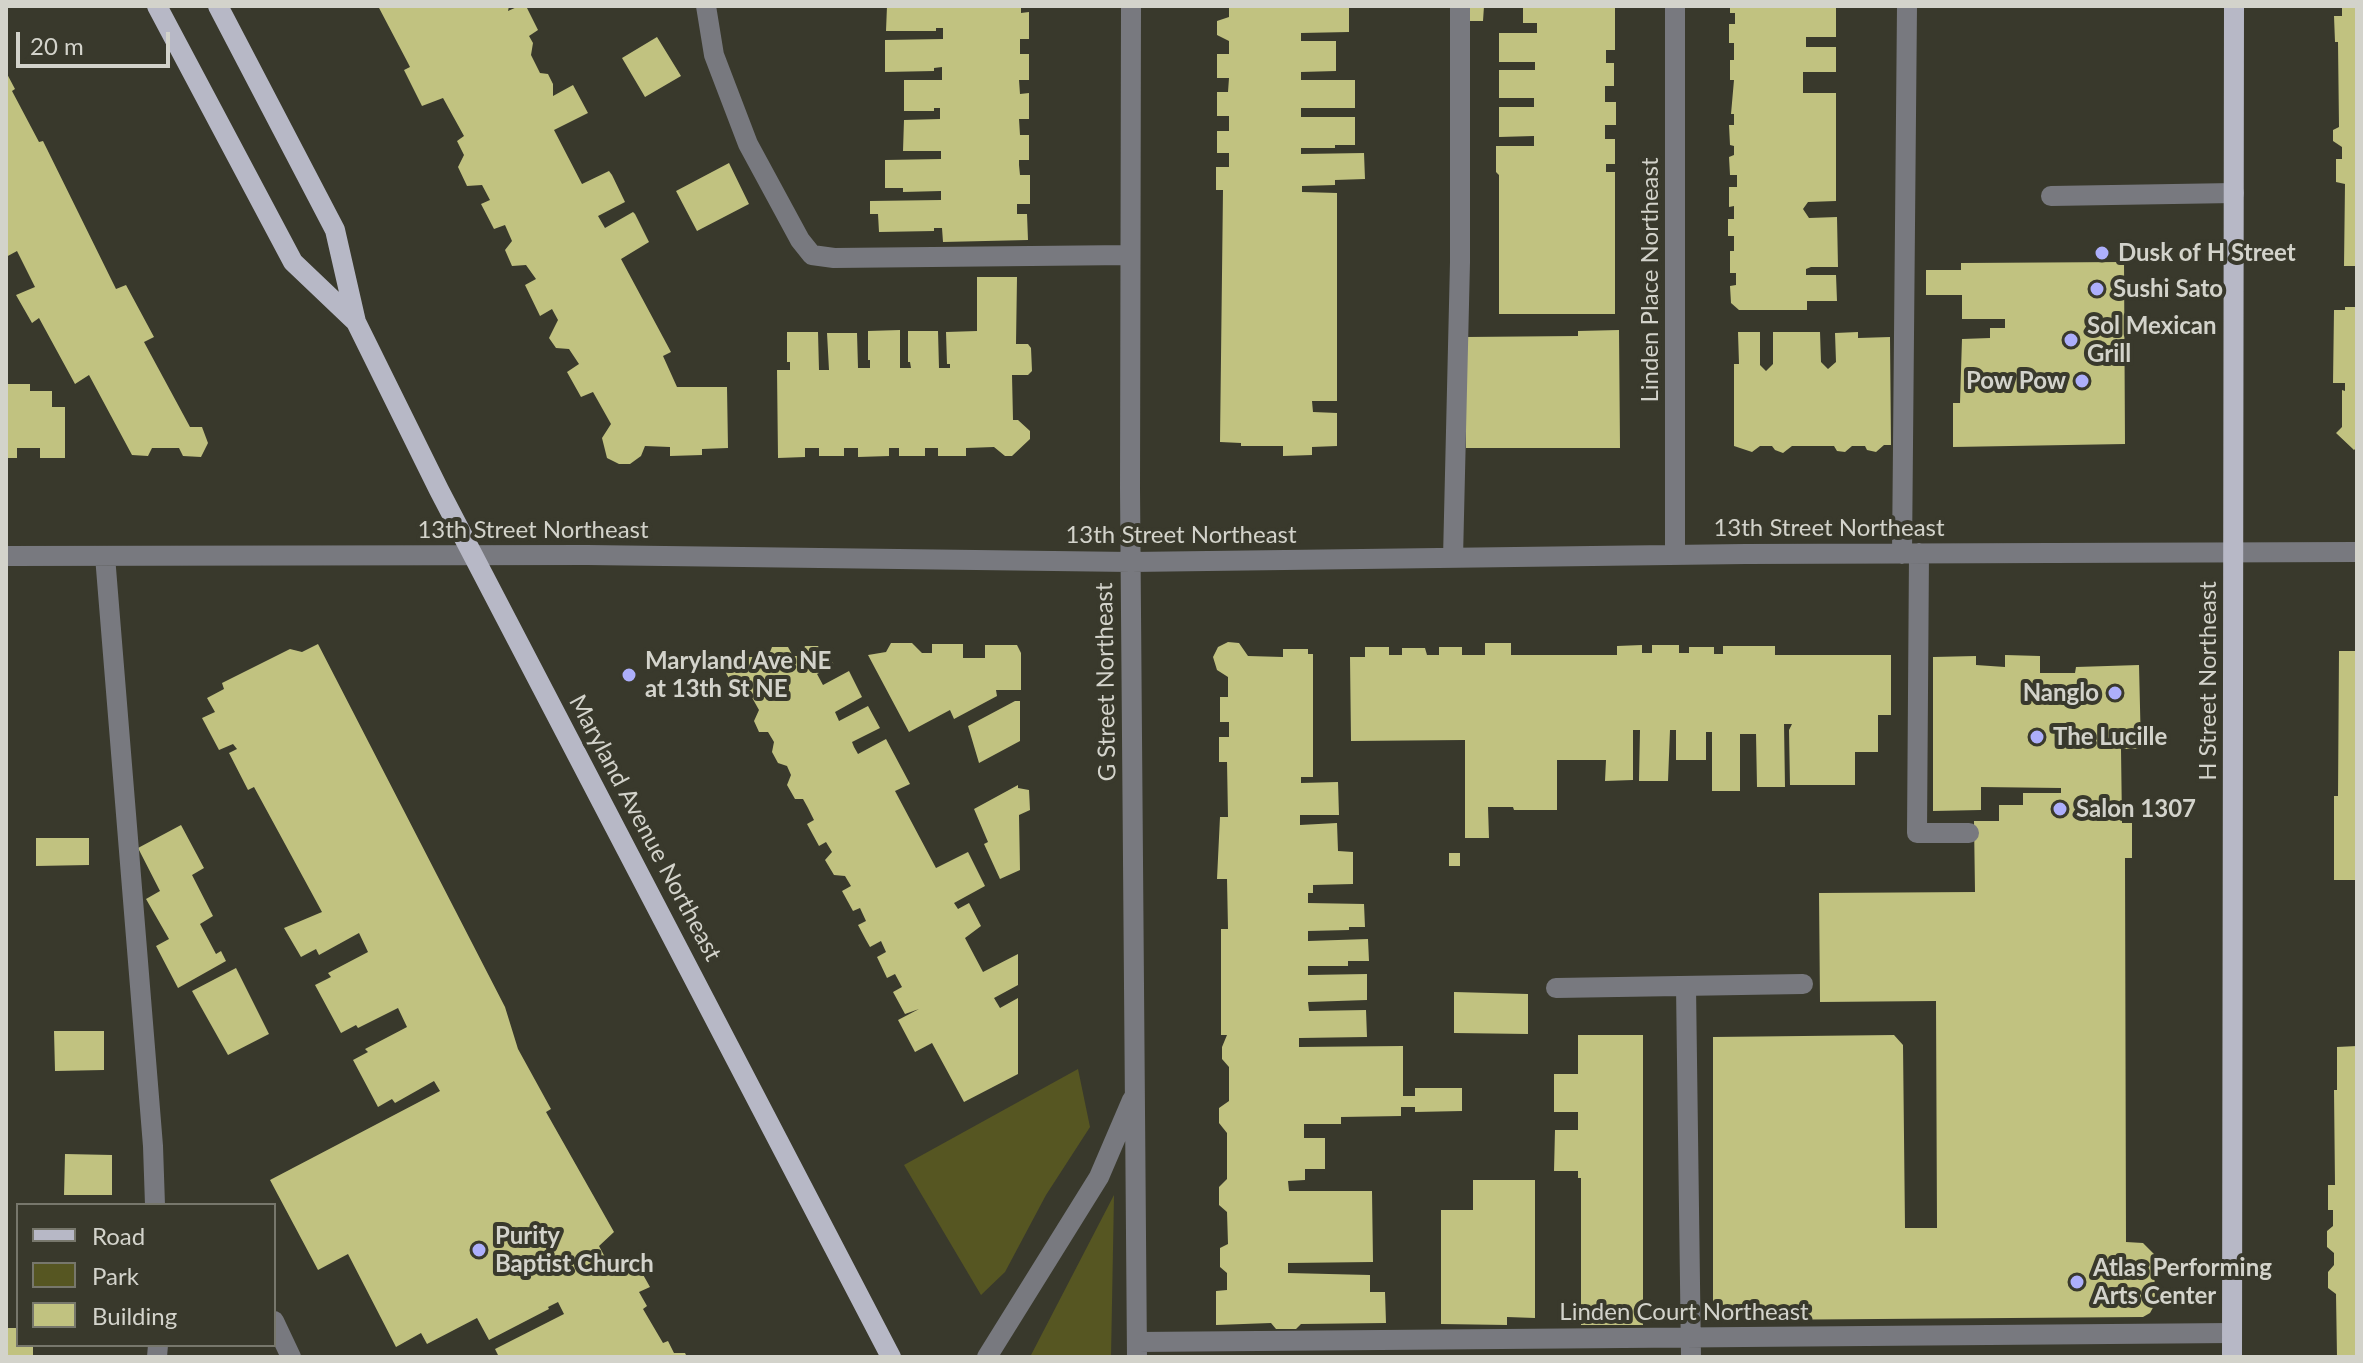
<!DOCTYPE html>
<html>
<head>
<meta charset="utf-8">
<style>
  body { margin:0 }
  #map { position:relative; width:2363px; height:1363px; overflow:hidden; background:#39392c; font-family:Lato,sans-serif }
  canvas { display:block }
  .frame { position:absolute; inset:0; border:8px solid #d3d3cb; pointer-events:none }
  .legend { position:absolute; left:16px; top:1203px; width:260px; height:144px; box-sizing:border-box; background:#39392c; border:2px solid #77776c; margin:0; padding:10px 14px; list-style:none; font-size:24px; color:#d3d3cb }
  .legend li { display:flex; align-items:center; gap:16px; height:40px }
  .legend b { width:40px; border:2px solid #77776c }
  .scale { position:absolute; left:16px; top:32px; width:154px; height:36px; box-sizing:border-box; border:4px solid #d3d3cb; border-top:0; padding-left:10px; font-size:24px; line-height:28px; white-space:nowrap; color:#d3d3cb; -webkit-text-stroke:6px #39392c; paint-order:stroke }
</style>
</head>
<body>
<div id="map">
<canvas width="2363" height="1363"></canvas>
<div class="frame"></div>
<ul class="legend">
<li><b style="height:10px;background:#b7b8c6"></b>Road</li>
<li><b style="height:22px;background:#565622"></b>Park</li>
<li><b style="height:22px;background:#c1c280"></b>Building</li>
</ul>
<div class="scale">20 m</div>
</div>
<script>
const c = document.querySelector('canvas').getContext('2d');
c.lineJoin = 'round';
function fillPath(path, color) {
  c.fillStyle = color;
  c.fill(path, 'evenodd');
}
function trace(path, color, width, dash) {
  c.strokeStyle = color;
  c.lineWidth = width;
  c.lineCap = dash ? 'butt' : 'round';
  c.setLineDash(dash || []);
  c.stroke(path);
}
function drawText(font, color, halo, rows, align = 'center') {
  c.font = font + ' Lato,sans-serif';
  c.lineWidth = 8;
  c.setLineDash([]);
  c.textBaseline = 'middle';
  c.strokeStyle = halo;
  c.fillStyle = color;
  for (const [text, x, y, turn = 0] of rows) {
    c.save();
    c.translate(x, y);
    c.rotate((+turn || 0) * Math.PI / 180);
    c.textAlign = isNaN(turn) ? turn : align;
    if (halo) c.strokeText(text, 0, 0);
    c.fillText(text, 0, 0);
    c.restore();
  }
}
fillPath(new Path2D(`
  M1078 1069 1090 1127 1046 1195 1005 1272 981 1295 904 1165Z
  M1114 1195 1111 1357H1030Z`), '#565622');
fillPath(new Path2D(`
  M378 6H509L508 11 519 6H526L538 30 529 36 533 43 531 55 540 73 548 74 553 84V96L573 85 588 113 554 130 582 184 609 171 612 175 625 202 598 216 605 228 633 212 635 214 649 242 621 259 671 352 663 356 677 387H727L728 448 702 449V455L670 456V447L645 446 641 456 630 464H619L607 458 602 438 611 424 593 392 581 397 567 372 579 364 569 349 556 348 549 338 558 320 552 309 540 316 525 285 536 279 526 265 512 266 505 250 512 241 505 225 494 229 481 204 490 200 482 185 467 186 458 167 464 155 457 141 464 136 443 98 422 106 404 70 410 67 408 63Z
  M887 6H1021V13L1029 12V39H1020V54H1029V80H1019L1020 94 1029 93V119H1019L1020 135H1029V160H1019V165L1020 175H1030V204H1017V214H1027L1028 240 943 242 942 228H934V231L879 232 878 214H870V201L941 200V191L903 192V188H885V160L941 159V151H903L904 120 940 119V108H934V111H904V80H942V67L934 68V71L885 72V40L943 39V28H936V31H886Z
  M1229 6H1349V32L1301 33V41H1336V71L1301 72V80H1355V108H1301V117H1355V145H1335V148H1301V154L1364 153 1365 179 1335 180V185L1302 186V192L1337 193V401H1312L1313 412 1337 413V446L1312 447V455L1283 456V446H1241V443L1220 442 1223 190H1216V167H1229V153H1217V131H1229V116H1217V92H1228L1229 78H1217V54H1229V41L1217 35V21L1229 17Z
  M1465 6H1484L1483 21H1465Z
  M1523 6H1615V50H1606V63H1614V86H1605V102H1616V125H1605V139H1615V164H1606V172H1615V314H1499V175L1496 172V146H1534V136L1499 137V107H1534V98H1499V70H1535V62H1499V33H1537V23H1523Z
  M1730 6H1836V37H1806V47H1836V72H1803V93H1836V201L1808 202 1803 209 1809 218 1837 217 1838 267H1811L1806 269V275H1836L1837 301H1807V310H1739L1731 303 1730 286 1736 285V273H1730V251H1734V236H1728V219H1734V206L1729 207V187H1737V175H1730L1729 157 1734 155V146L1730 145 1729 125H1734V114H1731L1734 80H1730V60H1734V43H1729V24H1735V13H1730Z
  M2342 6H2357V266H2344L2345 184 2336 182V159H2342V147L2333 141V130L2339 127 2338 42H2335L2334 16H2342Z
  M657 37 681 76 645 97 622 58Z
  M6 72 15 89 12 91 39 142 43 141 116 289 126 285 154 337 144 342 190 427H202L208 443 201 457 183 456 179 448H152L148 456 132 455 89 375 75 384 39 318 32 323 16 295 35 287 17 251 6 257Z
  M729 163 749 204 697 231 676 191Z
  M2124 262 2125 444 1953 447V403H1960L1962 339 1990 338V328H2005V319H1962V295H1926V270H1961V263Z
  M977 277H1017L1016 344H1028L1031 348 1032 371 1028 375H1012L1013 420H1018L1030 431V439L1012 456H1005L994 447 966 448V456H938V448H925V456H899V448H889V456L858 457V448H844V456H819V448H805V457L778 458 777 370H790V362H787V332H818L819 370H829L827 333H857L858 368H870V360H868V331L900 330V368H911L910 362H908V331H938L939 368H950V364H947L946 332 977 331Z
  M2345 307H2357V447L2354 450 2336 433 2342 427V390L2345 391V383H2333L2334 310H2345Z
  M1619 330 1620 448H1466V337L1578 336V331Z
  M1738 332H1760V365L1766 371 1773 364V332H1820L1821 362 1828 369 1836 362 1835 333 1858 332V338L1890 337 1891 445H1884L1876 452 1867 450 1865 446H1852L1845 452 1837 451 1834 446H1792L1783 453 1775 450 1772 446H1760L1752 452 1734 446V364H1739Z
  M6 384H30V391H52V407H65V458H40V448H17V458H6Z
  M1228 642 1239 643 1248 656 1283 657V649H1308V654H1313V777H1301V783L1338 782 1339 815H1300V825L1337 823 1338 851 1353 852V884L1313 885V893H1308V903L1364 904 1365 927H1349V930L1308 931V941L1368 939 1369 961H1348V966H1308V975L1367 974V1000L1308 1002 1309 1011 1366 1010 1367 1037 1299 1038V1047L1403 1046V1096H1415V1088H1462V1111L1415 1112V1107H1401V1116L1341 1117V1124H1304V1138H1325V1169H1305V1180L1288 1181 1289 1191H1372L1373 1262 1288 1263V1273L1370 1275V1292H1385L1386 1323 1301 1324 1296 1329H1276L1271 1323 1216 1325V1291L1227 1290V1273L1220 1267V1248L1228 1244 1227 1212 1219 1205V1187L1227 1179V1133L1219 1123V1108L1229 1101V1067L1222 1059V1047L1227 1035H1221V929H1228L1227 879H1217L1220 817H1228L1227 762H1219V737H1229V722H1220V697H1228V677L1217 670 1213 657 1218 647Z
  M891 643H912L922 653H932V644H963V658H985V645H1017L1021 653V690H996L997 696 954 719 950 710 909 732 868 655 886 652Z
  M1485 643H1511V655H1617V646L1642 645V653H1652V645H1679V653H1689V647H1714V654H1723V646H1775V655H1891V715H1878V752H1855V785H1790L1789 730 1792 724H1784L1785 787H1757L1756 734H1740V791H1712V732H1706V760H1676V730H1670L1668 781H1639L1640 730H1633V780L1605 781 1606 760H1557V810H1514L1513 807H1488L1489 838H1465V740L1351 741 1350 657H1365V647H1389V655H1402V648H1425L1427 655H1439V647H1462V655H1485Z
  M318 644 505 1007 518 1049 551 1109 546 1112 614 1232 599 1246 615 1276 637 1264 650 1287 639 1292 647 1306 643 1309 663 1343 668 1341 674 1353H685L687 1357H499L495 1349 564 1314 558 1302 548 1307 549 1309 489 1340 477 1318 427 1344 421 1333 396 1347 348 1254 318 1270 270 1180 440 1091 434 1081 395 1103 392 1099 378 1107 353 1060 368 1052 365 1049 407 1027 398 1008 358 1028 356 1025 341 1033 315 985 331 977 328 973 368 952 359 933 319 955 316 949 301 957 284 928 322 912 254 787 248 790 229 753 237 749 233 744 219 750 202 718 215 712 207 698 224 689 222 683 290 649 302 652Z
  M805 646H818L824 657 830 658 834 665 817 674 823 685 849 671 862 697 835 712 839 721 868 706 880 728 852 742 854 747 858 754 886 739 910 784 895 791 936 868 968 852 985 886 954 903 958 909 969 903 981 926 965 938 983 972 1018 954V985L994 998 1000 1008 1018 998V1074L964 1102 932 1043 915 1052 898 1020 919 1009 905 1014 893 992 902 987 895 974 887 978 877 957 886 952 881 941 870 947 866 940 858 925 866 921 860 908 853 911 842 891 851 886 845 876 834 875 825 860 832 852 826 842 819 846 807 824 814 820 808 808 803 799H795L787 785 791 775 787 766 778 763 772 752 774 742 768 732H759L754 721 759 710 750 694 740 699 725 671 736 665 732 657H768L772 647H788L793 656H801Z
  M2339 651H2357V880H2334V796H2338Z
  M2005 655 2040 656V673H2075L2076 667 2139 665 2141 749H2121L2122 823H2132V858H2125L2126 1242 2143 1243 2154 1254 2155 1304 2150 1313 2143 1317 1746 1320V1314L1713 1312V1037L1894 1035 1903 1045 1905 1228H1937L1936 1001 1820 1002 1819 893 1975 892 1974 821H1999V805H2023V793H2061V788L1981 787V810L1933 811V657L1976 656V665L2005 667Z
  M1015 701H1020V741L979 763 968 726Z
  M1018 785V788L1029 790 1030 810 1019 815 1020 870 1000 879 984 844 988 842 974 809Z
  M181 825 204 868 192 875 213 916 200 924 216 954 221 951 226 961 178 988 156 946 169 939 146 899 160 891 138 848Z
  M36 838H89V865L36 866Z
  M1449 853H1460V866H1449Z
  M236 968 269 1034 228 1055 192 991Z
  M1454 992 1528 994V1034L1454 1033Z
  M54 1031H104V1070L55 1071Z
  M1578 1035H1643V1325H1581V1178H1578V1171H1554L1555 1130H1578V1112H1554V1074H1578Z
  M2357 1046V1357H2337L2336 1294 2328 1288V1272L2334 1265V1253L2327 1247V1231L2333 1226V1210H2328V1185H2335L2334 1090H2337V1047Z
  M65 1154 112 1155V1195H64Z
  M1473 1180H1535V1318L1507 1317V1325L1441 1324V1210H1473Z
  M6 1328H18V1345H33V1357H6Z`), '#c1c280');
trace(new Path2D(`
  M706 6 714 55 748 144 800 240 812 255 834 258 1129 255
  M1131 6 1130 488 1137 1357
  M2051 196 2234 193
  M1919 553 1917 833H1969
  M1902 554 1907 6
  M1675 555V6
  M6 556 587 555 1131 562 1746 554 2357 552
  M105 556 153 1146 155 1205
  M1453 558 1460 262V6
  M1686 986 1691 1357
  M1556 988 1803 984
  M274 1321 291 1357
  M1137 1342 2232 1333
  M157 1357 158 1345
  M987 1357 1099 1177 1132 1100`), '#78797f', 20);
trace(new Path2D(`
  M157 6 293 262 356 322
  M218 6 335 230 356 322 439 490 891 1357
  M2232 1357 2234 6`), '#b7b8c6', 20);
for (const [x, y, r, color] of [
  [2102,253,8,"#adaffb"],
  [2097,289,8,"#adaffb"],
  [2071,340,8,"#adaffb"],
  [2082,381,8,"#adaffb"],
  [629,675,8,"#adaffb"],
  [2115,693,8,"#adaffb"],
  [2037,737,8,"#adaffb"],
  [2060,809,8,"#adaffb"],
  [479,1250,8,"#adaffb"],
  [2077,1282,8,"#adaffb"]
]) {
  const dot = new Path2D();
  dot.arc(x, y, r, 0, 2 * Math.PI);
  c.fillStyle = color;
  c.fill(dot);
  trace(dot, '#39392c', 3);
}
drawText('bold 24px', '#d3d3cb', '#39392c', [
  ["Dusk of H Street",2118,253],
  ["Sushi Sato",2113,289],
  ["Sol Mexican",2087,326],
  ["Grill",2087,354],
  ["Pow Pow",2066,381,"right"],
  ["Maryland Ave NE",645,661],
  ["at 13th St NE",645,689],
  ["Nanglo",2099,693,"right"],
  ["The Lucille",2053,737],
  ["Salon 1307",2076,809],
  ["Purity",495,1236],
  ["Baptist Church",495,1264],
  ["Atlas Performing",2093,1268],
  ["Arts Center",2093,1296]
], 'left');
drawText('24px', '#d3d3cb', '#39392c', [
  ["Linden Place Northeast",1650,280,-90],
  ["13th Street Northeast",1829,528],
  ["13th Street Northeast",533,530],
  ["13th Street Northeast",1181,535],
  ["H Street Northeast",2208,681,-90],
  ["G Street Northeast",1106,682,-91],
  ["Maryland Avenue Northeast",645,828,62],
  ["Linden Court Northeast",1684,1312]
]);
</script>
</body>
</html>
